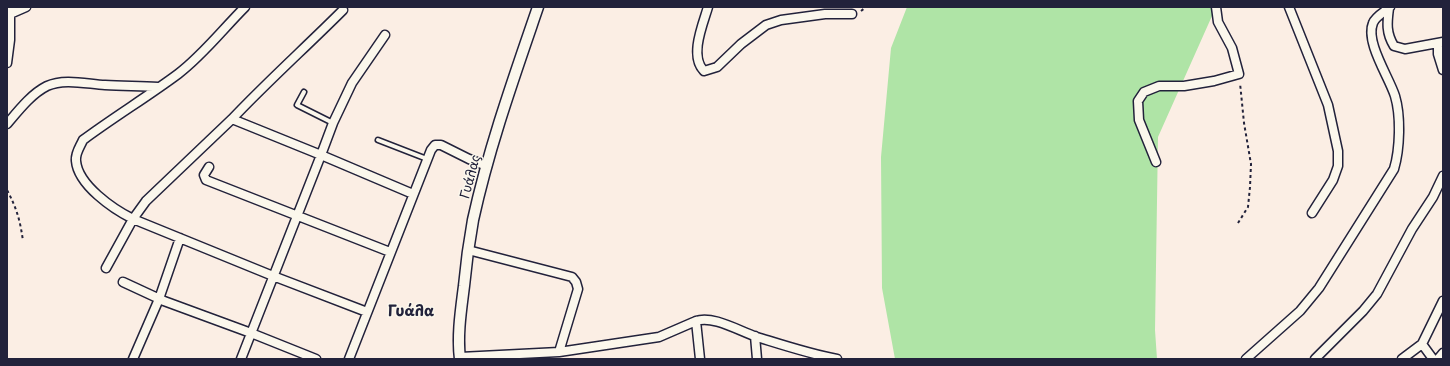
<!DOCTYPE html>
<html>
<head>
<meta charset="utf-8">
<style>
  body { margin:0 }
  #map { position:relative; width:1450px; height:366px; overflow:hidden; background:#fbeee4; font-family:"Playpen Sans",sans-serif }
  canvas { display:block }
  .frame { position:absolute; inset:0; border:8px solid #22223b; pointer-events:none }
</style>
</head>
<body>
<div id="map">
<canvas width="1450" height="366"></canvas>
<div class="frame"></div>
</div>
<script>
const c = document.querySelector('canvas').getContext('2d');
c.lineJoin = 'round';
function fillPath(path, color) {
  c.fillStyle = color;
  c.fill(path, 'evenodd');
}
function trace(path, color, width, dash) {
  c.strokeStyle = color;
  c.lineWidth = width;
  c.lineCap = dash ? 'butt' : 'round';
  c.setLineDash(dash || []);
  c.stroke(path);
}
function drawText(font, color, halo, rows, align = 'center') {
  c.font = font + ' "Playpen Sans",sans-serif';
  c.lineWidth = 3;
  c.setLineDash([]);
  c.textBaseline = 'middle';
  c.strokeStyle = halo;
  c.fillStyle = color;
  for (const [text, x, y, turn = 0] of rows) {
    c.save();
    c.translate(x, y);
    c.rotate((+turn || 0) * Math.PI / 180);
    c.textAlign = isNaN(turn) ? turn : align;
    if (halo) c.strokeText(text, 0, 0);
    c.fillText(text, 0, 0);
    c.restore();
  }
}
fillPath(new Path2D(`
  M907 7H1216L1158 137 1155 330 1157 359H895L882 288 881 157 891 48Z`), '#afe4a6');
const service = new Path2D(`
  M304 92 297 105 333 123
  M378 140 427 159`);
const minor = new Path2D(`
  M245 7C223 29 203 55 178 74 147 97 114 117 83 140 80 147 75 153 76 161 78 185 113 209 133 219L273 276 367 312
  M708 7C703 24 689 56 704 71L717 67 741 44 766 25 781 20 825 14H852
  M1289 7 1328 105 1338 151V166L1333 180 1312 213
  M1390 7 1389 8C1387 23 1386 33 1394 46L1405 49 1443 42
  M10 14 26 7
  M385 35 352 83 333 123 321 155 413 194
  M1438 43V54L1443 70
  M7 63 10 40V7
  M232 119C267 82 306 47 343 10
  M7 124C18 111 31 94 47 86 64 78 87 84 105 85 123 86 140 86 158 87
  M1156 162 1139 120 1138 101 1144 92 1159 86H1184L1214 81 1239 74 1232 48 1218 22 1216 7
  M209 167 204 175 206 180 390 252
  M468 250 572 277 576 282 578 289 559 352
  M106 268 133 219 146 201 232 119 321 155 241 359
  M123 282 164 301 251 333 316 359
  M755 336 757 359
  M1422 344 1443 301
  M460 357 559 352 659 337 696 321
  M133 359 159 299 180 238
  M349 359 431 150 435 145H441L469 159 487 166
  M700 359 696 321C713 315 739 331 757 337 783 345 810 354 837 359
  M1246 359 1300 311 1319 288 1394 169C1400 149 1401 116 1395 96 1389 77 1365 42 1373 23 1375 17 1384 12 1389 8
  M1315 359 1363 311 1377 294 1412 229 1433 197 1443 176
  M1402 359 1422 344 1433 359
  M1438 359 1443 353`);
const tertiary = new Path2D(`
  M460 359C457 335 461 310 464 286 466 264 469 242 473 220 489 147 514 77 538 7`);
trace(service, '#22223b', 7);
trace(minor, '#22223b', 11);
trace(tertiary, '#22223b', 13);
trace(new Path2D(`
  M861 11 866 7
  M7 190C17 209 20 220 23 241
  M1238 223 1248 207 1250 187 1251 164 1244 123 1240 83`), '#22223b', 2, [3, 3]);
trace(service, '#fbf7ec', 4);
trace(minor, '#fbf7ec', 8);
trace(tertiary, '#fbf7ec', 10);
drawText('13px', '#22223b', '#fbf7ec', [
  ["Γυάλας",471,177,-75]
]);
drawText('bold 15px', '#22223b', '#fbf7ec', [
  ["Γυάλα",411,312]
]);
</script>
</body>
</html>
